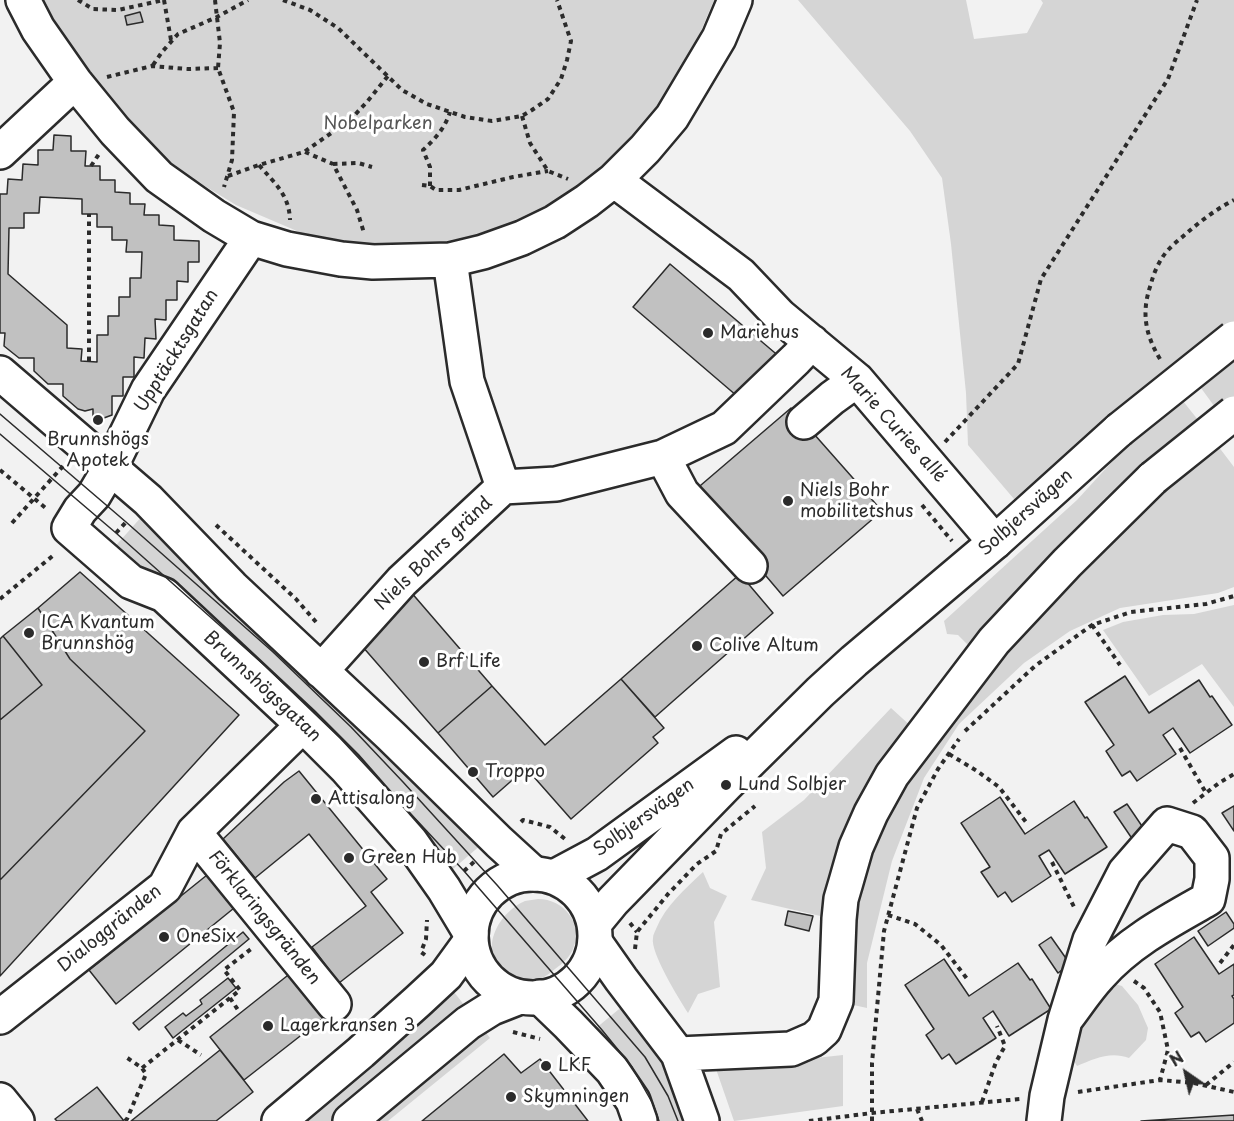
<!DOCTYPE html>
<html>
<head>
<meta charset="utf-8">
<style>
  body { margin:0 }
  #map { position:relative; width:1234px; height:1121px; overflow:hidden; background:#f2f2f2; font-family:"Playpen Sans",sans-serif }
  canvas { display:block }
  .north { position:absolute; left:1156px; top:1043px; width:60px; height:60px; -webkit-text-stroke:4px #fff; paint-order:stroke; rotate:326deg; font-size:16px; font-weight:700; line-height:24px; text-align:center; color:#2b2b2b }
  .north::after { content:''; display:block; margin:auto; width:21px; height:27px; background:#2b2b2b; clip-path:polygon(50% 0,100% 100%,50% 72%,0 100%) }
</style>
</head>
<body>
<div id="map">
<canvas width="1234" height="1121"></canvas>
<div class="north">N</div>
</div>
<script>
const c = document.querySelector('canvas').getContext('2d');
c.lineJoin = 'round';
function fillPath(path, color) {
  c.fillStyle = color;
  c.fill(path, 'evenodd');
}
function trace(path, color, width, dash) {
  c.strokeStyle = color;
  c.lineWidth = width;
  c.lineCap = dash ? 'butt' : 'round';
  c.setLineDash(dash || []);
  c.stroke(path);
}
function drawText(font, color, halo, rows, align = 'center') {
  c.font = font + ' "Playpen Sans",sans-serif';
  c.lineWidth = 6;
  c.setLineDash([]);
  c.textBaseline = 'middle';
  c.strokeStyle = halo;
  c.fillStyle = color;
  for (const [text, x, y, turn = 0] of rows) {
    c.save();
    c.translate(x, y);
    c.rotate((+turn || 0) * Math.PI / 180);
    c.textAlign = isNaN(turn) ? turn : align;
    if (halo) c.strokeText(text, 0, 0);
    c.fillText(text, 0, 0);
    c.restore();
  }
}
fillPath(new Path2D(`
  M43 0H714L692 52 666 103 597 178 527 220 484 235 450 243 426 246 374 247 339 242 304 234 236 205 190 177 163 156 132 128 89 74 66 39Z
  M798 0H966L974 39 1027 33 1043 3 1041 0H1234V326L1014 499 968 445 966 393 951 244 942 178 910 131Z
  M1234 362V397L1217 410 1201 388Z
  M1183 401 1202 425 973 650 958 635 947 634 944 621 1077 500 1130 442Z
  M1215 442 1234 467V587L1218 593 1120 608 1070 631 1024 663 959 724 924 778 892 861 867 963V1008L849 1004 852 883 886 806 1006 639Z
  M144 514 482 844 446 875 110 552Z
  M1234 605V707L1202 664 1149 696 1103 630 1123 622 1163 615 1194 614Z
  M891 708 913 728 829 918 751 900 766 868 762 832 804 800Z
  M703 872 710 888 727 896 714 922 720 987 698 994 688 1013C679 999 650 952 653 938 653 934 655 932 656 929 666 905 685 889 703 872Z
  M538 899C564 899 584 924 573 949 570 957 562 964 555 969 547 976 537 982 527 982 519 982 511 979 506 974 477 953 497 913 525 901 529 900 534 900 538 899Z
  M1107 982 1122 986 1138 1005 1148 1028 1146 1040 1129 1058C1110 1051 1094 1059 1077 1066L1068 1051 1070 1039Z
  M454 992 468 1010 334 1121H307L335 1092Z
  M624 1005 669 1067 691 1121H646L584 1038Z
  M481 1026 490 1038 388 1121H369Z
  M843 1055V1106L734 1121 716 1069Z`), '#d5d5d5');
const building = new Path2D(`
  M140 12 143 22 127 25 125 16Z
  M54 135 71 136V151H86L85 166H100V180H115V192L130 193V204H145L144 215H159V225L174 226V240L199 241V262H188V282L177 281V300H166V320L155 319 156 339 145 338 144 358 134 357V377H123V396H112V415L93 422V409L85 411 78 409 63 396V384H48L34 371V358H19L4 346 5 333H0V194H7L8 179 22 180 23 164 38 165V150H53ZM40 197 82 199V214H97V227H112V240H127L126 252H142L141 278H130V297H119V316H108V335H97V362L81 361 82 349 67 348V325L8 274 9 228H24V213H39Z
  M670 264 781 358 744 402 633 307Z
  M791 408 882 511 783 596 694 491Z
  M80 572 239 715 0 976V880L145 731 70 659 38 608Z
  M740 574 773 613 655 717 621 679Z
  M410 591 492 686 438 733 355 638Z
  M38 608 70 659 145 731 0 880V720L42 685 3 636Z
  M3 636 42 685 0 720V639Z
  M1125 676 1149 713 1199 680 1210 697 1212 696 1232 725 1190 753 1173 728 1163 735 1176 754 1137 781 1130 771 1122 776 1106 751 1114 745 1085 702Z
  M621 679 664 728 653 737 658 743 571 819 526 768 493 797 438 733 492 686 545 745Z
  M299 771 387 879 371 892 403 933 339 983 312 947 366 906 309 834 255 878 223 839 284 782Z
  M1000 797 1025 834 1074 801 1085 818 1087 817 1107 847 1065 874 1049 850 1039 856 1051 876 1012 902 1005 892 998 897 981 872 990 867 961 823Z
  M1127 804 1146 832 1133 840 1114 812Z
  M1234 806V831L1222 813Z
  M212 871 239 904 116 1004 89 970Z
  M788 911 813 916 809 931 785 925Z
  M1226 912 1234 924V928L1208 946 1198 931Z
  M243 932 249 939 139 1030 133 1023Z
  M1051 937 1070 964 1058 973 1039 945Z
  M1194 937 1219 974 1234 964V995L1232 996 1234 999V1023L1206 1042 1199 1032 1191 1037 1175 1013 1183 1007 1155 964Z
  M944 959 969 996 1018 963 1030 980 1032 979 1051 1009 1009 1036 993 1011 983 1018 996 1038 956 1064 949 1054 942 1059 926 1035 934 1029 905 985Z
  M292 972 327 1015 244 1080 210 1037Z
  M228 978 236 988 173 1038 165 1027 183 1013 186 1016 202 1004 200 1000Z
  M220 1050 253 1092 216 1121H131Z
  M504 1054 521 1073 540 1059 588 1121H422Z
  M97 1087 124 1121H57L55 1119Z
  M1234 1115V1121H1141Z`);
fillPath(building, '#c1c1c1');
trace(building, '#2b2b2b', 1.5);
const minor = new Path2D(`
  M23 0 38 29 75 82 115 131 159 177 214 216 251 238 287 249 341 259 373 262 450 260 483 252 522 238 555 222 587 201 614 180 645 149 672 117 719 38 735 0
  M0 152 75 82
  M614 180 741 275 780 316 857 380 995 542
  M251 238 148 390 110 468 94 495 80 510 69 528 131 582 164 595 303 725 346 768 411 842 444 889 471 934
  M450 260 467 381 503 487
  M0 373 148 500 232 587 391 736 499 842 534 874
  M804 422 832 398 857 380
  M663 457 682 493 750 566
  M321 671 402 581 503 487 556 484 663 457 724 428 796 359 812 342
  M194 832 334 1004
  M595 942 621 979 678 1054 702 1121
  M540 997 568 1024 612 1070 633 1101 640 1121
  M0 1017 165 887 194 832 303 725
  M678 1054 791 1049 814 1039 824 1030 836 1001 839 919 841 899 846 882 856 847 871 813 892 775 994 641 1067 563 1153 478
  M0 1100 17 1121
  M1044 1121 1047 1096 1065 1020 1090 940 1125 872 1167 824 1192 832 1212 858V879L1208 899C1169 921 1129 942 1099 976 1086 990 1076 1006 1065 1020`);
const major = new Path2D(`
  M471 936a62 62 0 1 1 124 0a62 62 0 1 1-124 0Z
  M554 877 597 854 736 753
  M594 924 613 901 726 785 820 692 854 661 995 542 1119 430
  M279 1121 361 1052 418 1001 446 975 470 942
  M350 1121 468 1023 492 1008 520 997`);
trace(minor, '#2b2b2b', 38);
trace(major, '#2b2b2b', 38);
trace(new Path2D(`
  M78 0 93 9 118 10 164 0
  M164 0 171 40
  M215 0 220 43 218 68 234 112 232 160 224 187
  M283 0 310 10 338 28 402 90 427 104 465 117 492 121 522 116 532 110 548 99 561 79 567 60 571 41 557 0
  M153 65 162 52 178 34 217 17 248 0
  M107 77 152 66 188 69 218 68
  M522 116 530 143 548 171 568 179
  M305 152 333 164 357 210 364 233
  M333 164 358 163 372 167
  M259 165C275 184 289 194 290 220
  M91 166 99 154
  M228 176 259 165 304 152 350 120 367 102 388 76
  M422 185 430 186 436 190H459L513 177 548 171
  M430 186V167L423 150C435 139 445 128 450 112
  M1160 359C1145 334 1141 312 1151 284 1153 275 1157 266 1162 258 1168 248 1179 240 1188 232 1202 220 1218 208 1234 200
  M89 361V214
  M945 442 1018 364 1041 279 1168 79 1197 0
  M0 470 48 510
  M922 505 952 541
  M12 523 64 465
  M216 525 296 599 316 622
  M116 533 127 521
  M0 599 55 554
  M1092 625 1120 665
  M965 731 1035 666 1092 625 1131 612 1206 604 1234 596
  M1180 748 1206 793
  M949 754 977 771 999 787 1026 822
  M1193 803 1219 783 1234 774
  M521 822 523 820 550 827 565 839
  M1052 862 1074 907
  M464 871 476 860
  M888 915 915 924 941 945 968 980
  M630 923 637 932
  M635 949 637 932 668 894 697 864 716 851 721 834 755 806
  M425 955 421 952 426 939 427 920
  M1220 963 1234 945
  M1134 981 1144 988 1160 1012 1168 1050 1160 1080
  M230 998 240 1013
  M513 1032 540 1039
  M178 1040 201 1055
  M142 1068 240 990 224 970 251 949
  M1206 1085 1234 1062
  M1078 1092 1160 1080 1194 1083 1234 1092
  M982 1102 996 1062 1005 1046 997 1026
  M917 1109 922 1121
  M125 1121 127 1119 146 1074 142 1068 126 1057
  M809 1121 872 1113 1020 1099
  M872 1121V1063L884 931 917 808 938 769 959 739`), '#2b2b2b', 4, [4.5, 4.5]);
trace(minor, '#fff', 33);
trace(major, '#fff', 33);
trace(new Path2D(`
  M0 414 126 522 273 652 351 727 403 782 497 885 645 1057 668 1096 678 1121
  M0 434 116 533 263 664 340 738 464 871 602 1030 632 1067 653 1104 659 1121`), '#2b2b2b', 1.5);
const minorBridge = new Path2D(`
  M1153 478 1234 413`);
const majorBridge = new Path2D(`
  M1119 430 1234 338`);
trace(minorBridge, '#2b2b2b', 38, []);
trace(majorBridge, '#2b2b2b', 38, []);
trace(minorBridge, '#fff', 33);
trace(majorBridge, '#fff', 33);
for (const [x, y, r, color] of [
  [708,333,6,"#2b2b2b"],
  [98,420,6,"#2b2b2b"],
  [788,501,6,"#2b2b2b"],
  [29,633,6,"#2b2b2b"],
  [697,646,6,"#2b2b2b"],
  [424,662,6,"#2b2b2b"],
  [473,772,6,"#2b2b2b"],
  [726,785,6,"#2b2b2b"],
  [316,799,6,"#2b2b2b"],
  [349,858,6,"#2b2b2b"],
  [164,937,6,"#2b2b2b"],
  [268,1026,6,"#2b2b2b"],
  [546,1066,6,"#2b2b2b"],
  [511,1097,6,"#2b2b2b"]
]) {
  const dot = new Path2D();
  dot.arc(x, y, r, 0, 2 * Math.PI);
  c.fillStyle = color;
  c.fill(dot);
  trace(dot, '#fff', 2);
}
drawText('18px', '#565656', '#fff', [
  ["Nobelparken",378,124]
]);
drawText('18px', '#2b2b2b', '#fff', [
  ["Mariehus",720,333],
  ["Brunnshögs",98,440,"center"],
  ["Apotek",98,461,"center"],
  ["Niels Bohr",800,491],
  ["mobilitetshus",800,512],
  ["ICA Kvantum",41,623],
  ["Brunnshög",41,644],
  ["Colive Altum",709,646],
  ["Brf Life",436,662],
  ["Troppo",485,772],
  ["Lund Solbjer",738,785],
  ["Attisalong",328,799],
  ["Green Hub",361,858],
  ["OneSix",176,937],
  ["Lagerkransen 3",280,1026],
  ["LKF",558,1066],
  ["Skymningen",523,1097]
], 'left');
drawText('18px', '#2b2b2b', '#fff', [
  ["Upptäcktsgatan",177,351,-58],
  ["Marie Curies allé",893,425,48],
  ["Solbjersvägen",1026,513,-42],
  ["Niels Bohrs gränd",434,554,-44],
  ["Brunnshögsgatan",262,687,43],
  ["Solbjersvägen",644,818,-36],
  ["Förklaringsgränden",264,918,51],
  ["Dialoggränden",110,929,-39]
]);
</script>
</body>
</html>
